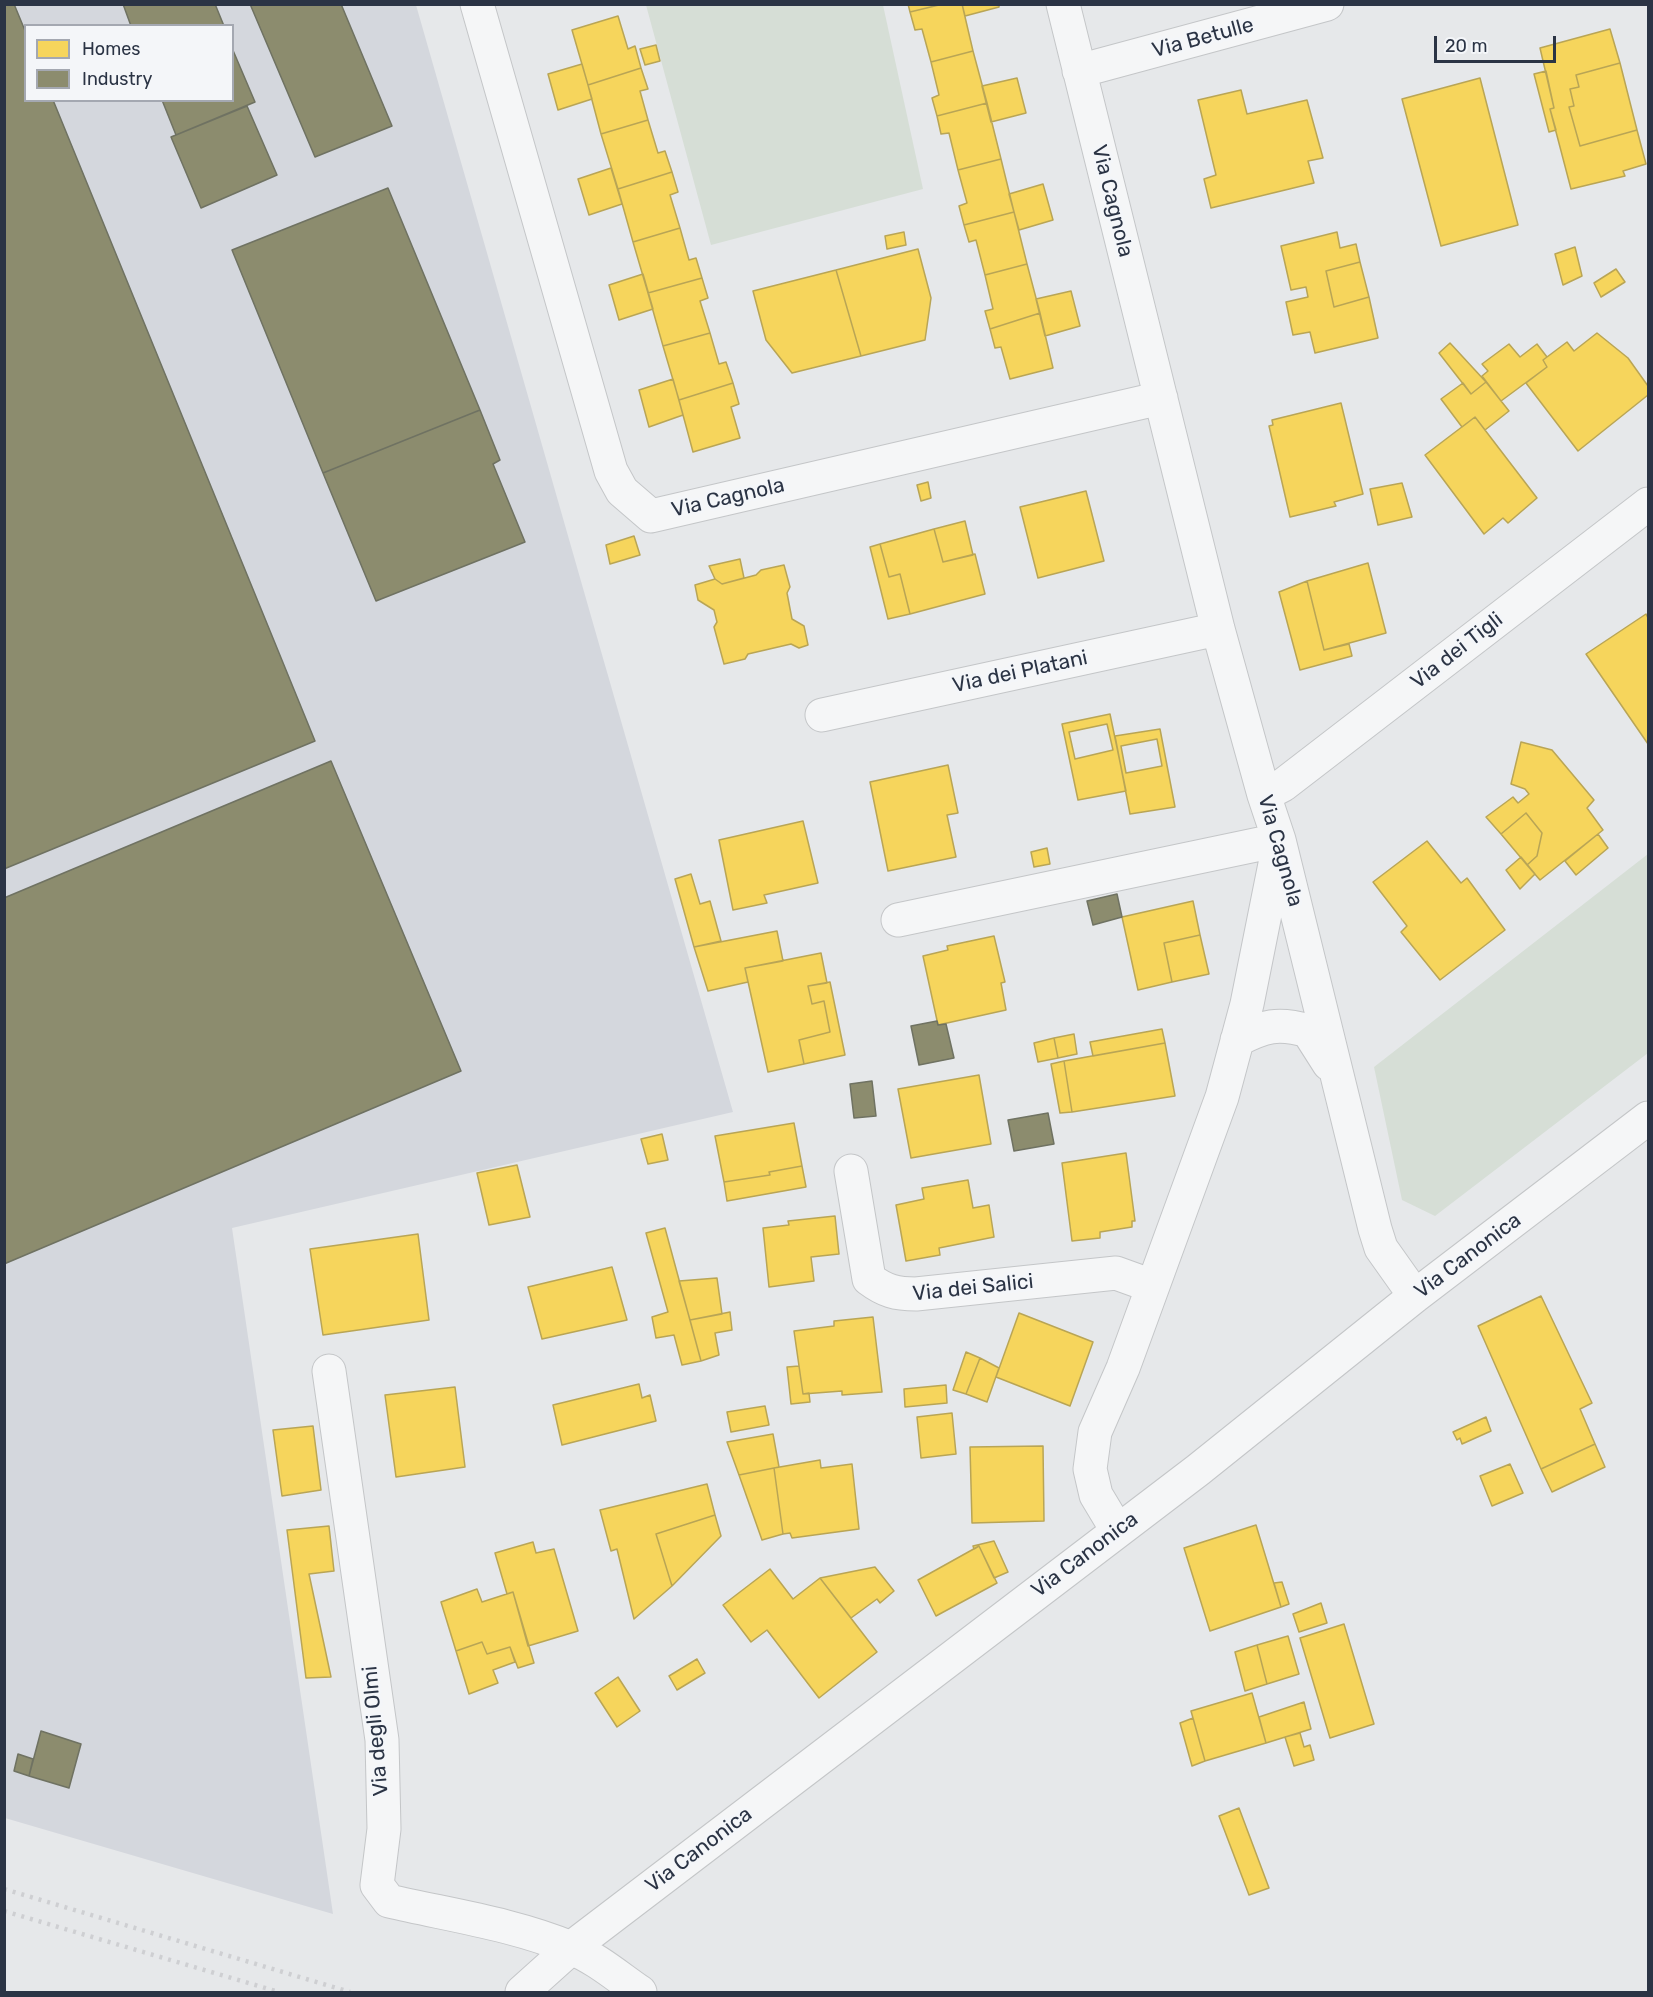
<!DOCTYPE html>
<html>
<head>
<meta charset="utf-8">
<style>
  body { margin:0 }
  #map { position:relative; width:1653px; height:1997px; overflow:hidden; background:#e6e8ea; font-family:Rubik,sans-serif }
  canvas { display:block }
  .frame { position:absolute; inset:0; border:6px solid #2b3445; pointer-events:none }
  .legend { position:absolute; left:24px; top:24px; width:210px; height:78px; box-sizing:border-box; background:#f4f6f9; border:2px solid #a4a8b1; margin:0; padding:8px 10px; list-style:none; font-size:18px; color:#2b3445 }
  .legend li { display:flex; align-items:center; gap:12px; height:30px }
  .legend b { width:30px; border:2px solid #a4a8b1 }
  .scale { position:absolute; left:1434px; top:36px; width:122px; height:27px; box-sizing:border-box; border:3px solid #2b3445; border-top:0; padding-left:8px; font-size:18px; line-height:21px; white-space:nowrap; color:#2b3445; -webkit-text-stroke:4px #f4f6f9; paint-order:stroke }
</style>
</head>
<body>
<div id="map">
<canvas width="1653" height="1997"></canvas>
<div class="frame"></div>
<ul class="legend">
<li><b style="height:16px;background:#f6d55c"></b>Homes</li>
<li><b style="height:16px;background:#8c8c6e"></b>Industry</li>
</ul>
<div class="scale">20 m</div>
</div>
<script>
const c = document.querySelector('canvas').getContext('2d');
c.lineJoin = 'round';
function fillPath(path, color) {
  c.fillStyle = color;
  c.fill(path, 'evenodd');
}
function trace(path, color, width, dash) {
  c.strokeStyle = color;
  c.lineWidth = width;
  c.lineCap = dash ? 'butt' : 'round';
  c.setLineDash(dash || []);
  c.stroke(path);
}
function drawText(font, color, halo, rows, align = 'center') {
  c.font = font + ' Rubik,sans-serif';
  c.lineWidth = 6;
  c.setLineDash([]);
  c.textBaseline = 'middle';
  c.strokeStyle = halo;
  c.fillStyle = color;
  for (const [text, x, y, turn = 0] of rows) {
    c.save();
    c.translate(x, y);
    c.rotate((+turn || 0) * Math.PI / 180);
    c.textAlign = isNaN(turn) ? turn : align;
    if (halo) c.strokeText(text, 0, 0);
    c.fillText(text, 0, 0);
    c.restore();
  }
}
fillPath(new Path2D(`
  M4 5H416L733 1112 232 1228 333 1914 5 1818ZM26 26H232V100H26Z`), '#d4d7dd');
fillPath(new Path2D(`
  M646 5H883L923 189 711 245Z
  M1648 854V1053L1435 1216 1402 1200 1374 1067Z`), '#d6ded6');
const homes = new Path2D(`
  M908 4H943L910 12Z
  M943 4H962L973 51 931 62 922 29 915 30 910 12Z
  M962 4H999V7L965 16Z
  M618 16 628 49 635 46 641 68 588 85 572 30Z
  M1610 29 1620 63 1576 75 1579 87 1570 89 1574 106 1569 107 1580 146 1637 130 1646 164 1623 171 1625 176 1571 189 1550 109 1554 108 1540 48Z
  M656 45 660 61 645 65 640 49Z
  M973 51 987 103 937 116 932 98 939 95 931 62Z
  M1620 63 1637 130 1580 146 1569 107 1574 106 1570 89 1579 87 1576 75Z
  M582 64 592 99 558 110 548 74Z
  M641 68 648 89 640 91 648 120 601 134 588 85Z
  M1546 71 1554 108 1550 109 1556 130 1549 132 1534 74Z
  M1017 78 1026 113 991 122 982 86Z
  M1480 78 1518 225 1441 246 1402 99Z
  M1241 90 1247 114 1307 100 1323 158 1308 161 1314 183 1211 208 1204 179 1216 175 1198 100Z
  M987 103 1001 159 958 170 949 133 941 134 937 116Z
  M648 120 658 153 665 151 672 172 618 189 601 134Z
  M1001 159 1014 212 964 225 959 206 967 203 958 170Z
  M611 168 622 204 589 215 578 179Z
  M672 172 678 192 670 195 680 228 633 242 618 189Z
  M1043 184 1053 220 1019 230 1009 194Z
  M1014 212 1027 264 985 275 976 240 969 242 964 225Z
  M680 228 689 260 696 258 702 278 648 293 633 242Z
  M904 232 906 245 887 249 885 236Z
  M1337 232 1340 248 1356 244 1360 262 1326 271 1334 307 1369 297 1378 338 1315 353 1310 332 1293 335 1286 302 1308 297 1306 287 1291 290 1281 246Z
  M1575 247 1582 276 1563 285 1555 254Z
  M918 249 931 298 925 340 861 356 836 270Z
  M1360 262 1369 297 1334 307 1326 271Z
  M1027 264 1040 313 990 329 985 311 993 309 985 275Z
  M1616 269 1625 282 1601 297 1594 283Z
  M836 270 861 356 792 373 766 340 753 291Z
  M643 274 653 309 619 320 609 285Z
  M702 278 708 298 700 301 710 333 663 346 648 293Z
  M1071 291 1080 326 1045 336 1036 299Z
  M1040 313 1053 368 1010 379 1001 347 995 348 990 329Z
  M710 333 719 364 726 362 733 383 679 400 663 346Z
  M1597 333 1628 358 1648 386V395L1578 451 1526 383 1547 367 1543 360 1567 342 1574 351Z
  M1450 343 1486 382 1471 394 1439 353Z
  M1509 344 1520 357 1537 344 1547 357 1543 360 1547 367 1501 401 1482 376 1488 371 1482 364Z
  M673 379 683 415 649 427 639 390Z
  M1486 382 1509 411 1485 430 1475 417 1462 427 1441 399 1463 383 1471 394Z
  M733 383 739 404 731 407 740 438 693 452 679 400Z
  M1341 403 1363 494 1334 502 1336 506 1290 517 1269 426 1273 425 1272 420Z
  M1475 417 1537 498 1508 523 1503 518 1484 534 1425 455Z
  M928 482 931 498 921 501 917 485Z
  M1402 483 1412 517 1378 525 1370 489Z
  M1086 491 1104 561 1038 578 1020 507Z
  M965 521 973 555 943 562 934 529Z
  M934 529 943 562 975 554 985 594 910 614 900 574 889 577 880 544Z
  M634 536 640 555 610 564 606 545Z
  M880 544 889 577 900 574 910 614 888 619 870 547Z
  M740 559 744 578 722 584 715 579 709 566Z
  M1368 563 1386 633 1324 650 1307 581Z
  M784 565 790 587 787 593 792 619 804 626 808 645 799 648 791 644 748 654 745 659 724 664 714 627 717 622 714 610 698 600 695 585 715 579 722 584 756 575 761 570Z
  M1307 581 1324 650 1349 644 1352 656 1300 670 1279 592Z
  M1646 614 1648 618V744L1586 654Z
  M1110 714 1126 791 1078 800 1062 724Z
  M1107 724 1113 750 1075 759 1069 732Z
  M1160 729 1175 807 1130 814 1115 736Z
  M1157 739 1162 766 1126 773 1121 746Z
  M1521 742 1552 750 1594 800 1587 808 1603 830 1540 880 1527 865 1537 856 1542 833 1526 813 1501 834 1486 817 1513 797 1518 803 1529 794 1525 789 1511 784Z
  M948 765 958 813 947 815 956 857 888 871 870 782Z
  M1526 813 1542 833 1537 856 1527 865 1501 834Z
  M803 821 818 883 764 895 767 903 733 910 719 840Z
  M1598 834 1608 848 1576 875 1565 861Z
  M1427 841 1461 883 1467 878 1505 930 1440 980 1401 932 1407 926 1373 882Z
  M1047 848 1050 864 1034 867 1031 852Z
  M1521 857 1535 874 1520 889 1506 870Z
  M691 874 700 904 710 901 721 941 694 947 675 879Z
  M1193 901 1200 935 1164 943 1172 982 1138 990 1122 917Z
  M777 931 783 961 745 968 748 982 708 991 694 947Z
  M1200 935 1209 974 1172 982 1164 943Z
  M994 936 1005 982 1001 983 1006 1010 938 1025 923 956 948 950 947 946Z
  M821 953 827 983 808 986 812 1004 824 1001 830 1032 799 1040 804 1064 768 1072 745 968Z
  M830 982 845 1055 804 1064 799 1040 830 1032 824 1001 812 1004 808 986Z
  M1162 1029 1165 1043 1093 1056 1090 1042Z
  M1074 1034 1077 1054 1058 1058 1054 1038Z
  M1054 1038 1058 1058 1038 1062 1034 1043Z
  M1165 1043 1175 1096 1072 1112 1064 1061Z
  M1064 1061 1072 1112 1060 1113 1051 1064Z
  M979 1075 991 1144 911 1158 898 1089Z
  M794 1123 802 1166 769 1172 770 1175 724 1182 715 1136Z
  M662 1134 668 1160 648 1164 641 1139Z
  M1126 1153 1135 1221H1132V1227L1100 1232V1238L1072 1241 1062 1163Z
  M517 1165 530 1217 489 1225 477 1173Z
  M802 1166 806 1187 727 1201 724 1182 770 1175 769 1172Z
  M968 1180 973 1208 989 1205 994 1237 939 1248 940 1255 906 1261 896 1205 924 1199 922 1188Z
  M835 1216 839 1254 811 1257 814 1281 769 1287 763 1228 789 1225 788 1221Z
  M665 1228 701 1361 682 1365 674 1335 656 1338 652 1317 668 1312 646 1233Z
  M418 1234 429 1320 323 1335 310 1249Z
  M612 1267 627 1320 542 1339 528 1287Z
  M717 1278 722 1314 690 1320 679 1281Z
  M1541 1296 1592 1403 1580 1409 1595 1444 1541 1469 1478 1326Z
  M730 1312 732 1330 715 1333 719 1355 701 1361 690 1320Z
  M1019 1313 1093 1342 1070 1406 996 1377Z
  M873 1317 882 1392 842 1395V1391L803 1394 794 1331 834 1326V1321Z
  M966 1352 980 1358 966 1394 953 1390Z
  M980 1358 999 1368 987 1402 966 1394Z
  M799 1366 803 1394 809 1393 810 1402 791 1404 787 1367Z
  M639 1384 642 1398 650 1395 656 1421 562 1445 553 1405Z
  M946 1385 947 1403 905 1407 904 1389Z
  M455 1387 465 1467 396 1477 385 1395Z
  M765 1406 769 1425 731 1432 727 1412Z
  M952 1413 956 1454 921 1458 917 1417Z
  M1486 1417 1491 1431 1462 1444 1460 1438 1457 1440 1453 1432Z
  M313 1426 321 1490 282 1496 273 1430Z
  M773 1434 779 1467 739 1475 727 1442Z
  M1595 1444 1605 1467 1552 1492 1541 1469Z
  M1043 1446 1044 1521 972 1523 970 1447Z
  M820 1460 821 1468 852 1464 859 1529 792 1538 790 1533 783 1534 774 1468Z
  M1510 1464 1523 1493 1492 1506 1480 1476Z
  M774 1468 783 1534 762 1540 739 1475Z
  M707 1484 715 1515 656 1534 672 1586 634 1619 617 1549 611 1551 600 1510Z
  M715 1515 721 1536 672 1586 656 1534Z
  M1256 1525 1281 1607 1210 1631 1184 1548Z
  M329 1526 334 1571 309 1574 331 1677 306 1678 287 1530Z
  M994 1541 1008 1572 994 1578 979 1546 974 1549 973 1546Z
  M533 1542 536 1553 554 1549 578 1631 528 1646 513 1592 507 1594 495 1553Z
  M979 1546 997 1583 936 1616 918 1580Z
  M875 1567 894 1591 880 1603 877 1599 851 1618 820 1578Z
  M770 1569 793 1599 820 1578 877 1652 819 1698 767 1630 751 1642 723 1605Z
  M1282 1582 1289 1604 1281 1607 1274 1583Z
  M477 1589 482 1602 513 1592 534 1663 518 1668 510 1647 487 1654 482 1642 456 1651 441 1602Z
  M1321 1603 1327 1623 1299 1632 1293 1614Z
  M1344 1624 1374 1724 1330 1738 1300 1638Z
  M1288 1636 1299 1674 1267 1684 1257 1645Z
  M482 1642 487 1654 510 1647 515 1662 493 1670 498 1683 469 1694 456 1651Z
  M1257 1645 1267 1684 1245 1691 1235 1652Z
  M697 1659 705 1673 677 1690 669 1676Z
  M618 1677 640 1711 617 1727 595 1693Z
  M1252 1693 1266 1743 1205 1761 1191 1711Z
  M1304 1702 1311 1729 1266 1743 1259 1717Z
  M1193 1718 1205 1761 1192 1766 1180 1723Z
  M1300 1733 1304 1747 1310 1745 1314 1760 1294 1766 1285 1737Z
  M1239 1808 1269 1888 1249 1895 1219 1816Z`);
fillPath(homes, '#f6d55c');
trace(homes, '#b9a555', 1.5);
const industry = new Path2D(`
  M4 4H14L26 33V100H53L315 741 4 869Z
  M123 4H215L224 26H131Z
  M250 4H341L392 126 315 157Z
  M232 48 255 102 176 135 162 100H232Z
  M247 106 277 175 201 208 171 137Z
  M388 188 480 410 323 473 232 250Z
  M480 410 500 460 493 464 525 542 376 601 323 473Z
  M331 761 461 1071 4 1264V898Z
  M1117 894 1122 917 1093 925 1087 901Z
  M937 1021 938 1025 946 1024 954 1058 919 1065 911 1026Z
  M872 1081 876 1116 854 1118 850 1084Z
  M1048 1113 1054 1144 1014 1151 1008 1120Z
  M41 1731 81 1744 69 1788 29 1776Z
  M18 1754 33 1759 29 1776 14 1771Z`);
fillPath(industry, '#8c8c6e');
trace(industry, '#6f7262', 1.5);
const street = new Path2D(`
  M477 4 611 471 622 491 651 516 1161 398
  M1063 4 1218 629 1264 795 1279 840 1375 1229 1381 1248 1415 1296
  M1079 71 1327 4
  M822 715 1218 629
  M1264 795 1283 785 1648 504
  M898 920 1279 840
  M1237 1040C1264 1026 1278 1022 1308 1031L1329 1064
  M851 1171 869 1279C885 1291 896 1294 916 1294L1116 1273 1152 1286
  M329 1371 382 1740 384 1829 377 1885 389 1901C449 1915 514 1924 571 1948 596 1958 618 1977 640 1992
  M1117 1530 1096 1495 1090 1469 1095 1432 1123 1368 1222 1097 1247 1004 1277 854
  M522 1992 571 1948 1198 1470 1415 1296 1648 1118`);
trace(street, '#c4c6c8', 35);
trace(street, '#f5f6f7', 33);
trace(new Path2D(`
  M4 1889 350 1992
  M4 1911 279 1992`), '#cecfd2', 4.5, [3, 6]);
drawText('21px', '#2b3445', '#f4f6f9', [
  ["Via Betulle",1203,38,-15],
  ["Via Cagnola",1112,201,76],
  ["Via Cagnola",728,498,-13],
  ["Via dei Tigli",1457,651,-38],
  ["Via dei Platani",1020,672,-12],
  ["Via Cagnola",1280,851,74],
  ["Via Canonica",1468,1256,-37],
  ["Via dei Salici",973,1288,-6],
  ["Via Canonica",1085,1555,-37],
  ["Via degli Olmi",376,1731,-95],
  ["Via Canonica",699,1850,-37]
]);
</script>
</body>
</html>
